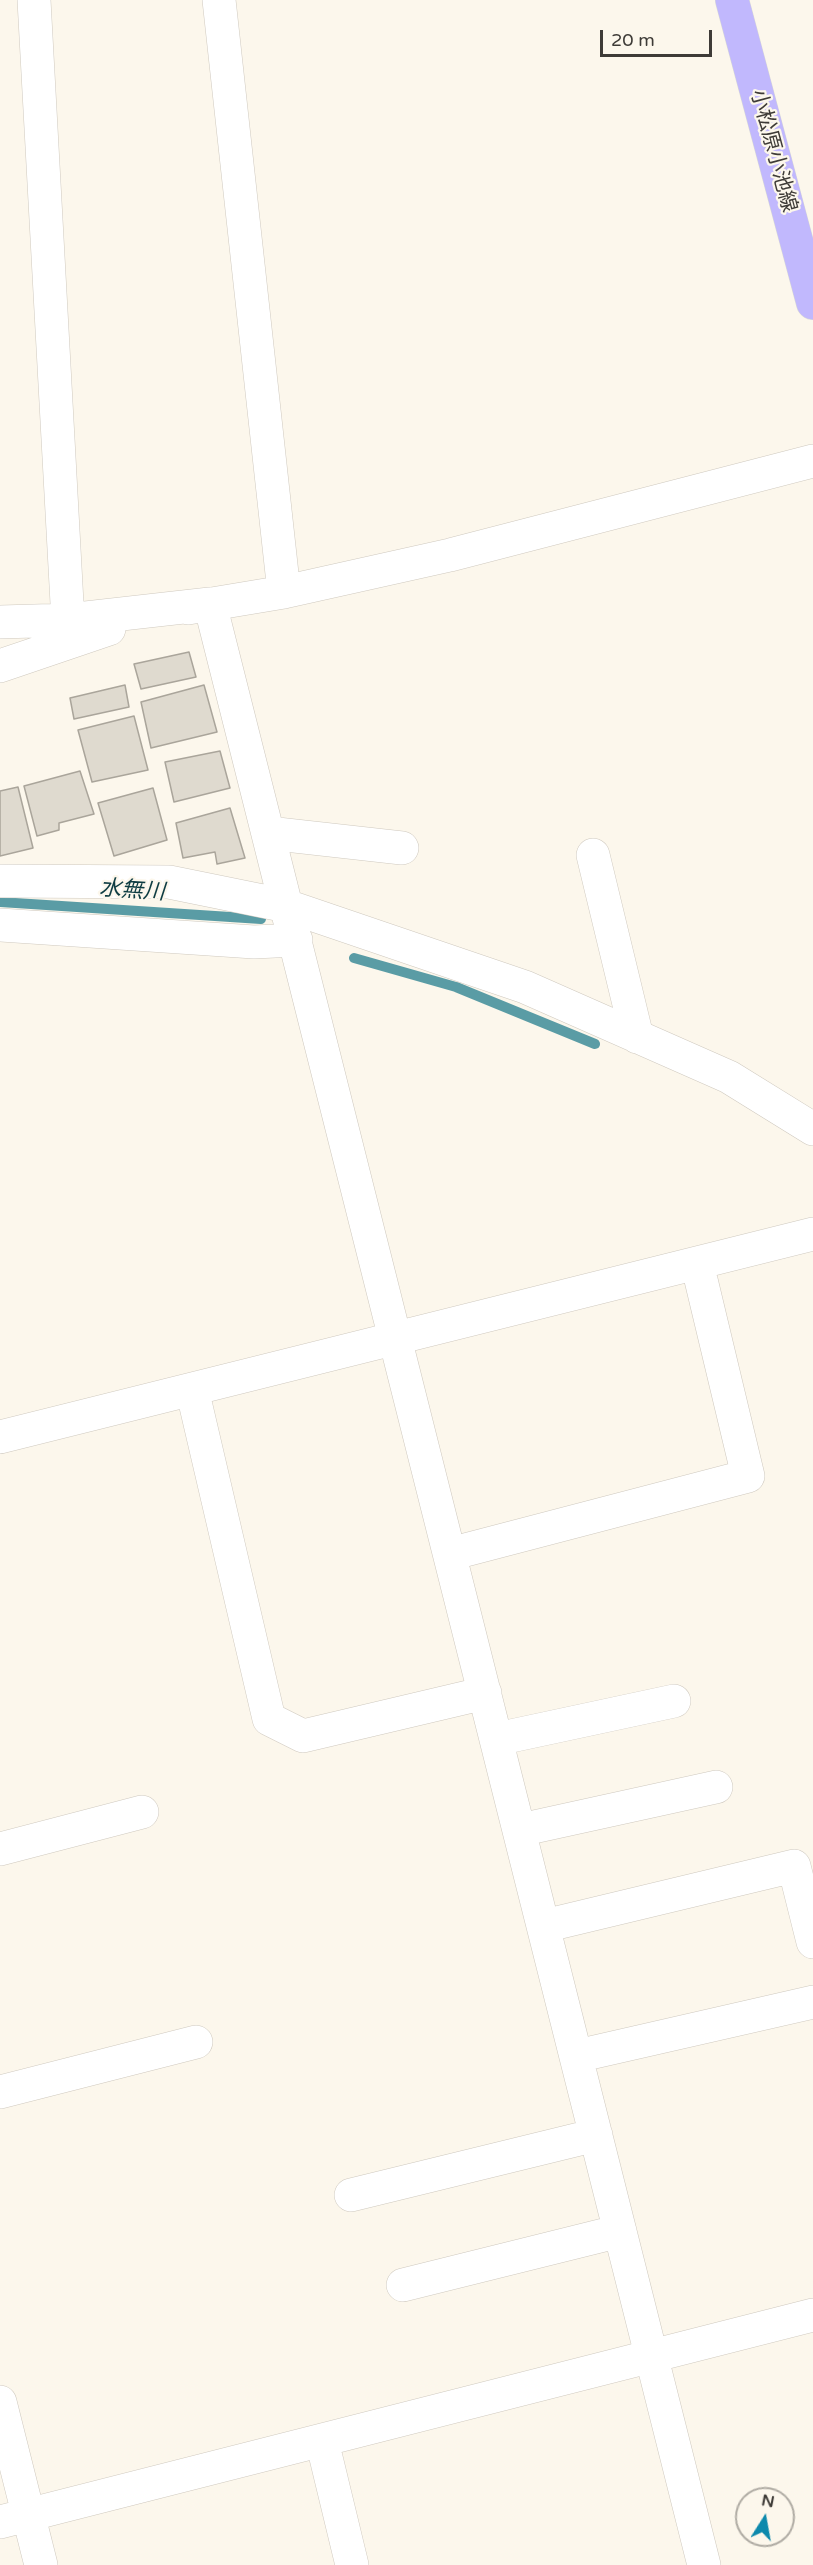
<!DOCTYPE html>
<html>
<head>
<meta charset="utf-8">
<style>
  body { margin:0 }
  #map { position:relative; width:813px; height:2565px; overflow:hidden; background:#fcf7ec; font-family:"Varela Round",sans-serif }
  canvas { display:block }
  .north { position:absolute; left:735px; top:2487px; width:60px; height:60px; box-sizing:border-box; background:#fcf7ec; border:2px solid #b0aca4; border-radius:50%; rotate:11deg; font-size:16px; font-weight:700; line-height:24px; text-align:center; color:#3e3b37 }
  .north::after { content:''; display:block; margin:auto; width:21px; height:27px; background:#0d89ac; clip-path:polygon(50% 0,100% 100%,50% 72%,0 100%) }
  .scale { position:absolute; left:600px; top:30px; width:112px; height:27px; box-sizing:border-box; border:3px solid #3e3b37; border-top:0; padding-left:8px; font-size:18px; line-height:21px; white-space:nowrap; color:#3e3b37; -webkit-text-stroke:4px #fcf7ec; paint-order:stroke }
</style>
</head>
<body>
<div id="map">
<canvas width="813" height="2565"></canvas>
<div class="north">N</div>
<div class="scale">20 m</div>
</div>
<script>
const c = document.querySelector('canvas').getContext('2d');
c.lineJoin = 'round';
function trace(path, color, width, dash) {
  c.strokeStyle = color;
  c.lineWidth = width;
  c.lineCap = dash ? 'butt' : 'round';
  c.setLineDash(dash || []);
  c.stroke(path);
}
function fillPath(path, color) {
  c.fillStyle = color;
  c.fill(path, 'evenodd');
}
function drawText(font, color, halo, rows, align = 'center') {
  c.font = font + ' "Varela Round","Noto Sans JP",sans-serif';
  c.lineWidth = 4.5;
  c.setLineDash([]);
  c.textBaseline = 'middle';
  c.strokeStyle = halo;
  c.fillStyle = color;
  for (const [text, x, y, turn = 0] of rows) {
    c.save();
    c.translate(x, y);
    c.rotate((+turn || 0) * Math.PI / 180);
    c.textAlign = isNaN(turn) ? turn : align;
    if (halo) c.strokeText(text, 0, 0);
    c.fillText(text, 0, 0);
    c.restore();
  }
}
trace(new Path2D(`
  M0 902 261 919
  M354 958 456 987 595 1044`), '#5a9ca5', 10);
const building = new Path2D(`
  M189 652 196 677 141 689 134 664Z
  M125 685 129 707 74 719 70 698Z
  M204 685 217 732 151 748 141 702Z
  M134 716 148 770 92 782 78 730Z
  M220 751 230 788 174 802 165 762Z
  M80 771 94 814 59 823V830L37 836 24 786Z
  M18 787 33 848 0 856V791Z
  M153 788 167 840 114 856 98 803Z
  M230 808 245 858 217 864 215 852 183 858 176 823Z`);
fillPath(building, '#dfdacf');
trace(building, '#aaa59b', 1.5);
const minor = new Path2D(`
  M34 0 69 640
  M219 0 284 592
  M188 608 284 592 450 555 813 461
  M0 622 68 620 210 604 704 2565
  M0 666 109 629
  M268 833 402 848
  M593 855 637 1037
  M0 881 169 882 287 906 525 987 729 1077 813 1129
  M0 925 254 942 296 940
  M192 1389 269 1719 303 1736 485 1693
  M0 1437 813 1234
  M450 1554 748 1476 697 1263
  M497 1739 674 1701
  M520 1830 716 1787
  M0 1849 142 1812
  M544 1926 794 1866 813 1942
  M577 2056 813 2002
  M0 2092 196 2042
  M351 2195 596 2135
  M403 2285 620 2231
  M0 2402 41 2565
  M322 2441 352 2565
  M0 2522 813 2315`);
const major = new Path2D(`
  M732 0 813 303`);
trace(minor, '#cfc9bf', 34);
trace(major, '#d8d8d7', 34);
trace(minor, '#fff', 33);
trace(major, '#c1b8fd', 33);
drawText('21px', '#3e3b37', '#fcf7ec', [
  ["小松原小池線",773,151,75]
]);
drawText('italic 22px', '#0e3c42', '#fcf7ec', [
  ["水無川",132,891,4]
]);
</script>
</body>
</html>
